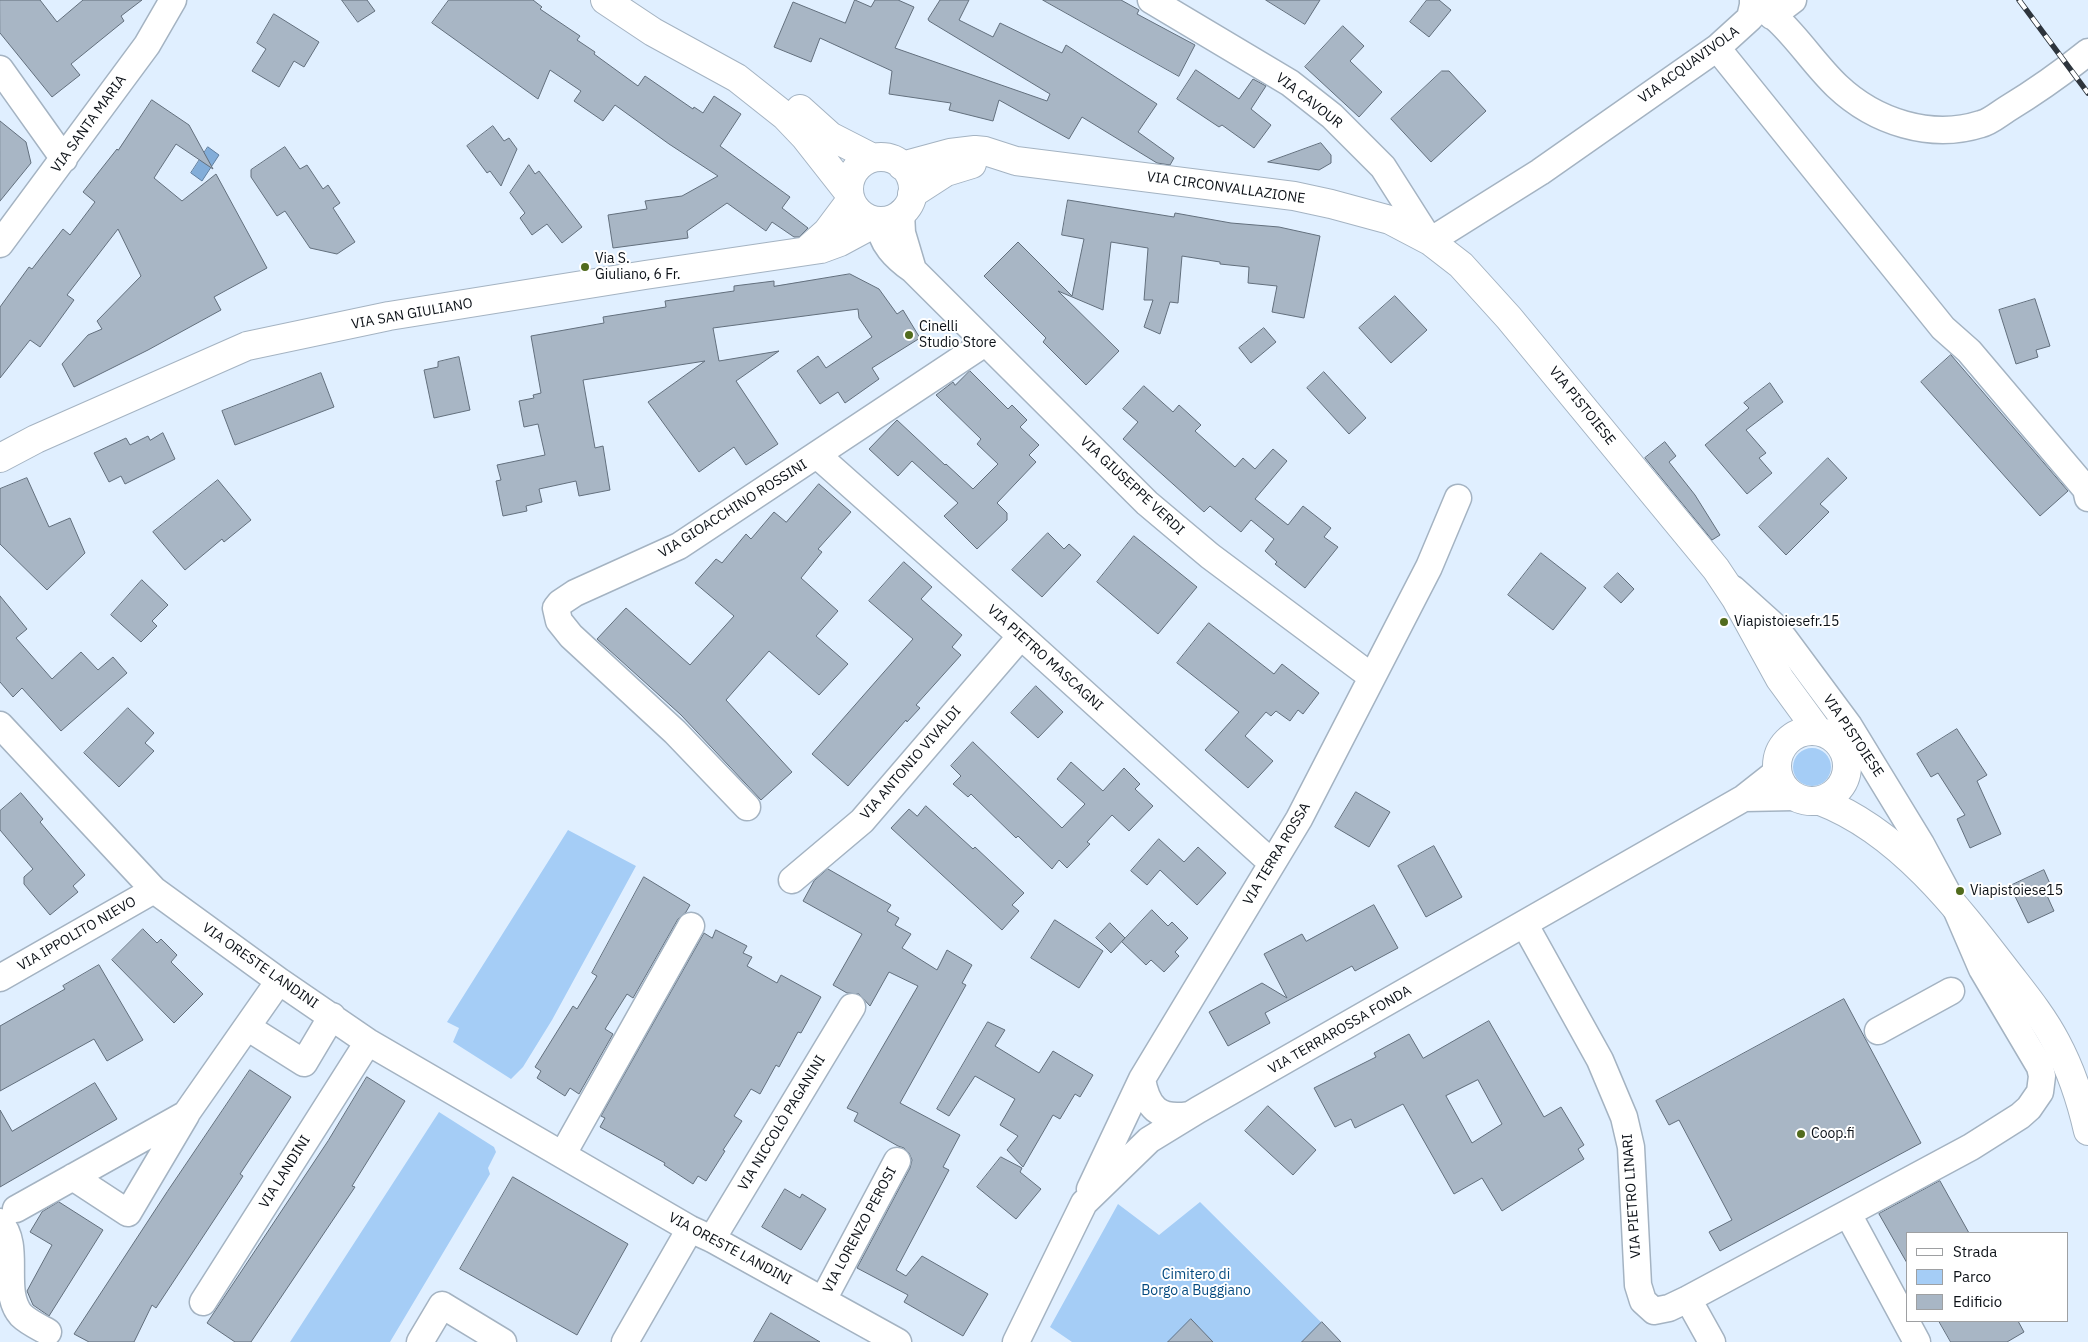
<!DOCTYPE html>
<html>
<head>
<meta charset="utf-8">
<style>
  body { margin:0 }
  #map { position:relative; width:2088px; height:1342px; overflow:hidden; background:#e0efff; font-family:"IBM Plex Sans",sans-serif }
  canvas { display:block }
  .legend { position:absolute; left:1906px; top:1232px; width:162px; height:90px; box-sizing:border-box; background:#fff; border:1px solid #9ea0a2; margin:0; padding:6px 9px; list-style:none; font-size:15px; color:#0c1117 }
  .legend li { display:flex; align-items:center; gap:10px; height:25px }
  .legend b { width:25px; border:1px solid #9ea0a2 }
</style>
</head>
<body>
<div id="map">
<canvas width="2088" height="1342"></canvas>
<ul class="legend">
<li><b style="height:6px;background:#fff"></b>Strada</li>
<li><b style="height:14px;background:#a5cdf6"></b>Parco</li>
<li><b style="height:14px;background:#a8b6c5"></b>Edificio</li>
</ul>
</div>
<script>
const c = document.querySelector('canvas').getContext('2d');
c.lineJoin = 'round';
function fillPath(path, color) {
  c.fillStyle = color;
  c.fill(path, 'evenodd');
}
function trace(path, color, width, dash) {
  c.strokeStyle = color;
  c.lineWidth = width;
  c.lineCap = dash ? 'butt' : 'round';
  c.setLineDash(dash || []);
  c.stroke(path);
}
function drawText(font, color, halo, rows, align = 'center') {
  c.font = font + ' "IBM Plex Sans",sans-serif';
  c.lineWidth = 4;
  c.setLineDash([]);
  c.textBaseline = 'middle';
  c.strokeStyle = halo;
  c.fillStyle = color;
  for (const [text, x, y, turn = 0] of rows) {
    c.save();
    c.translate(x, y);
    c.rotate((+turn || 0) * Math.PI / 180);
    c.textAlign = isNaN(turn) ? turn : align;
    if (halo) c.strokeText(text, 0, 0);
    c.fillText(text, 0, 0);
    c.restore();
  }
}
fillPath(new Path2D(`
  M1793 767a19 19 0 1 1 38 0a19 19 0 1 1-38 0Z
  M568 830 636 866 552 1020 523 1067 511 1079 453 1042 459 1028 447 1022Z
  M439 1112 494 1147 496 1152 488 1168 490 1174 390 1342H290Z
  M1200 1202 1341 1342H1072L1050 1327 1118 1204 1159 1235Z`), '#a5cdf6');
const water = new Path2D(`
  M208 147 219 155 202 181 191 173Z`);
fillPath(water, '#82add9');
trace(water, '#5f7e9f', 1);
const building = new Path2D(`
  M0 0H40L57 22 83 0H142L121 16 124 21 71 64 80 75 52 97 0 33Z
  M342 0H367L375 11 358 22Z
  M449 0H533L542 7 540 9 580 36 577 40 595 52 594 54 638 86 645 76 693 109 694 107 703 113 714 96 741 114 720 146 790 197 782 208 808 228 799 237H794L772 222 766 231 727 203 687 231 688 238 613 248 608 215 647 209 645 201 682 196 718 176 669 144 615 105 603 121 574 101 581 91 550 70 538 99 432 23Z
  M855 0 871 7 875 0H898L914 7 895 48 1047 101 1050 94 929 21 928 19 940 0H969L959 20 993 37 1000 23 1062 53 1066 45 1157 104 1138 132 1174 158 1170 165 1157 163 1082 117 1069 139 999 100 993 121 949 110 951 103 889 94 892 71 820 38 811 62 774 47 793 2 845 23Z
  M1043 0H1121L1139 10 1137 14 1195 45 1179 76Z
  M1266 0H1320L1305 24Z
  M1427 0H1439L1451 10 1429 37 1410 22Z
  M274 14 319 42 304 67 294 61 279 87 252 71 266 49 257 43Z
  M1343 26 1364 46 1350 61 1382 92 1359 117 1305 67Z
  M1196 70 1239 99 1253 79 1266 86 1251 109 1271 125 1254 148 1222 125 1219 127 1177 99Z
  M1442 71H1449L1486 111 1431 162 1391 119Z
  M152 100 189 125 213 169 176 144 154 178 182 201 216 174 267 268 214 297 221 310 148 350 74 387 62 364 88 335 102 329 97 321 141 276 118 229 67 295 74 300 40 347 30 340 0 378V307L29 267 32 269 63 229 70 235 95 202 83 192 117 149 118 150Z
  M0 121 26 142 31 163 0 201Z
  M493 126 504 141 509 138 517 149 501 186 490 171 487 173 467 146Z
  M1321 143 1331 155V163L1319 170 1268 162Z
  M285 147 300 169 307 165 323 189 328 185 340 203 333 208 355 242 337 254 310 248 285 211 277 216 251 177V170Z
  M529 165 535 174 539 171 582 227 562 243 547 224 532 235 520 218 525 213 510 193Z
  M1068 200 1174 217 1175 213 1231 223 1279 227 1320 236 1304 318 1272 312 1277 286 1248 283 1249 267 1220 264V262L1182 256 1178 303 1170 302 1160 334 1144 327 1153 300H1144L1148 248 1111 242 1103 310 1058 291 1119 351 1086 385 1043 342 1046 338 984 276 1018 242 1072 296 1084 239 1062 235Z
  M850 274 879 289 897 314 903 310 920 338 872 368 879 379 845 403 838 392 820 404 797 371 818 356 826 368 872 337 859 318 858 309 713 328 719 361 779 351 736 381 778 444 746 465 734 447 699 472 648 402 705 361 583 380 595 448 603 446 610 490 579 496 576 481 539 489 542 502 526 506 527 511 503 516 496 481 501 480 497 465 545 455 538 424 524 427 519 401 534 398 533 395 541 393 531 336 604 323 603 317 666 307 665 301 734 291V286L774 281V286Z
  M1395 296 1427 330 1391 363 1359 328Z
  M2035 299 2050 346 2036 350 2038 357 2016 364 1999 310Z
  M1264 328 1276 342 1251 363 1239 348Z
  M1951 355 2068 491 2040 516 1921 382Z
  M459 357 470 410 434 418 424 370 438 367V362Z
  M970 371 1008 409 1012 405 1027 420 1020 427 1039 445 1029 455 1036 462 997 503 1007 513V520L977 549 944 516 958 503 912 461 898 476 869 449 897 420 945 465 946 464 973 489 998 464 977 444 981 439 936 395 953 382 955 385Z
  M1324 372 1366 418 1349 434 1307 388Z
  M321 373 334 407 235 445 222 411Z
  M1770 383 1783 402 1746 430 1766 453 1759 458 1772 473 1747 494 1705 445 1749 408 1744 403Z
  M1144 386 1173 412 1179 405 1201 425 1195 431 1235 467 1243 458 1255 469 1273 449 1287 461 1255 499 1288 525 1303 506 1331 528 1324 537 1338 547 1305 588 1275 564 1277 562 1265 551 1274 539 1251 520 1241 532 1210 506 1204 512 1123 439 1138 422 1123 409Z
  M163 433 175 459 125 484 121 476 109 482 94 453 126 438 130 445 148 436 150 440Z
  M1665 442 1676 456 1669 462 1695 495 1720 535 1712 540 1645 458Z
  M1828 458 1847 478 1820 504 1829 512 1786 555 1759 527Z
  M27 478 49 527 70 518 85 553 47 590 0 544V489Z
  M218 480 251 520 224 542 222 539 185 570 153 532Z
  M819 484 851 512 818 549 822 552 801 578 838 611 816 636 848 664 819 695 769 651 726 700 792 772 761 800 681 715 597 639 626 608 690 665 734 616 695 583 716 559 722 563 746 534 751 539 774 512 786 522Z
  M1048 533 1064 549 1069 544 1081 555 1042 597 1012 570Z
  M1134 536 1197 587 1158 634 1097 582Z
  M1541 553 1586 588 1553 630 1508 595Z
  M904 562 932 587 921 599 962 635 952 647 961 655 916 705 920 708 907 722 906 720 848 786 812 754 913 639 869 601Z
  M1618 573 1634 589 1621 603 1604 587Z
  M142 580 168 605 152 621 157 626 141 642 111 615Z
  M0 596 27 629 16 638 52 679 81 652 98 670 113 657 127 673 61 731 22 688 13 697 0 682Z
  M1209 623 1274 674 1282 664 1319 693 1303 714 1298 710 1290 721 1276 711 1271 716 1266 712 1245 736 1273 761 1248 788 1205 750 1239 712 1177 663Z
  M1036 686 1063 712 1038 738 1011 713Z
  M128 708 154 733 145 743 154 751 119 787 84 753Z
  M1957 729 1987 775 1977 781 2001 834 1970 848 1957 819 1965 815 1938 773 1931 777 1917 754Z
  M973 742 1062 828 1085 804 1057 779 1071 762 1103 791 1124 768 1140 784 1135 789 1153 806 1129 831 1112 815 1087 842 1090 844 1067 868 1059 860 1052 869 1018 836 1016 838 971 794 968 797 953 784 961 776 951 766Z
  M1356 792 1390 812 1369 847 1335 827Z
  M21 793 43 819 40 822 85 875 73 886 78 892 50 915 24 884V877L33 869 0 830V811Z
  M926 806 973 849 975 847 1024 893 1012 905 1019 911 1002 930 891 828 909 809 917 816Z
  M1159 839 1184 862 1198 847 1226 873 1197 905 1160 870 1147 885 1131 871Z
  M1434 846 1462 897 1426 917 1398 866Z
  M828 869 891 905 887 911 899 918 895 925 911 934 902 948 937 970 947 950 972 965 962 983 966 985 900 1103 960 1135 943 1167 949 1170 896 1270 906 1276 922 1256 988 1294 963 1336 904 1302 908 1295 857 1268 910 1168 912 1160 909 1153 904 1148 898 1146 854 1121 858 1113 847 1108 918 986 889 972 870 1006 859 994 847 993 833 985 862 934 803 901 814 881Z
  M2044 870 2051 886 2044 889 2054 911 2028 923 2010 886Z
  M644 877 690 905 686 912 678 919 633 998 627 994 605 1029 613 1034 579 1094 570 1088 565 1096 537 1078 541 1071 535 1067 573 1006 577 1009 597 976 592 973Z
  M1374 905 1398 948 1355 971 1352 966 1265 1013 1270 1023 1228 1046 1209 1012 1262 983 1287 998 1264 954 1302 934 1306 941Z
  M1152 910 1168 926 1172 922 1188 938 1175 952 1179 956 1164 972 1151 960 1146 965 1122 942Z
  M1055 920 1103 951 1079 988 1031 958Z
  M1110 923 1125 938 1111 953 1096 938Z
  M143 929 157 943 161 939 177 955 171 962 203 994 174 1023 112 960Z
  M716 930 747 946 743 953 752 957 747 966 777 983 781 975 821 997 801 1033 798 1032 779 1067 776 1065 760 1094 751 1089 734 1116 742 1121 723 1150 725 1151 706 1181 698 1176 693 1184 664 1165 665 1163 600 1127 605 1118 601 1116 704 933 712 938Z
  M99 965 143 1040 107 1061 94 1039 0 1091V1026L65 989 63 986Z
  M1844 999 1921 1143 1720 1251 1709 1232 1732 1220 1679 1120 1669 1125 1656 1101Z
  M1489 1021 1544 1117 1561 1107 1584 1145 1578 1149 1584 1159 1502 1211 1482 1178 1454 1194 1403 1104 1355 1128 1351 1119 1335 1127 1314 1088 1376 1057 1374 1053 1409 1034 1423 1058ZM1478 1080 1502 1124 1472 1143 1446 1096Z
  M988 1022 1005 1030 995 1046 1039 1073 1053 1051 1093 1075 1080 1097 1075 1094 1060 1119 1053 1115 1023 1167 1007 1150 1018 1136 1000 1125 1015 1099 975 1076 949 1116 937 1109Z
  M250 1070 291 1097 240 1174 243 1176 156 1308 152 1305 134 1342H89L74 1334 167 1192Z
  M367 1077 405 1101 352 1186 355 1187 251 1342H235L207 1323 328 1141Z
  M95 1083 117 1119 0 1187V1110L12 1131Z
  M1268 1106 1316 1150 1293 1175 1245 1131Z
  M1001 1157 1022 1168 1020 1172 1041 1189 1016 1219 977 1187Z
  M513 1177 628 1244 577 1335 460 1269Z
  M1940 1181 1969 1233H1907V1263L1879 1214Z
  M785 1189 800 1198 802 1194 826 1209 801 1250 762 1227Z
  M59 1202 103 1230 49 1316 33 1305 27 1291 52 1245 30 1232 42 1212Z
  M771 1313 820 1342H754Z
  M1191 1319 1213 1342H1168Z
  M1939 1321H2018L2024 1332 2007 1342H1951Z
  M1322 1322 1341 1342H1302Z`);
fillPath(building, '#a8b6c5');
trace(building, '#626f7d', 1);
const minor = new Path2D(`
  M1151 0 1290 83 1332 116 1383 167 1430 241 1540 172 1717 48 1750 18 1753 5V0
  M1753 5C1762 10 1772 14 1779 21 1800 41 1816 66 1837 86 1875 122 1931 140 1981 124 1990 122 1999 114 2007 109 2035 92 2062 73 2088 52
  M1772 16 1793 0
  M1717 48 1943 328 1969 351 2086 489 2088 498
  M0 69 64 159
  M901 213 902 233 913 270
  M879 221C880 243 896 258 913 270L1147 503 1210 556 1372 677
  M0 244 147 45 173 0
  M817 455 1021 636 1272 863
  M0 725 154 890 279 981 368 1042 690 1229 712 1239 898 1342
  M1744 798 1794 797
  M747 807 675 732 571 636 559 621 556 608 560 603 575 593 679 546 985 343
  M792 880 862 821 1021 636
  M1525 925 1600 1060 1624 1117 1631 1147 1638 1285 1643 1301 1654 1311 1669 1308 1688 1299 1971 1147 2020 1116 2029 1108 2040 1092 2042 1076 2040 1067 1982 969 1957 911 1921 844 1849 726 1783 637 1773 625 1733 589
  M0 978 154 890
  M247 1027 304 1063 332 1016
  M1878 1031 1951 991
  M1142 1079C1147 1107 1158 1120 1189 1115
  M563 1154 691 926
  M73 1177 128 1213 186 1115
  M1090 1189 1142 1079 1299 819 1429 567 1458 498
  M16 1209 186 1114 279 981
  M1848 1214 1917 1342
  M0 1222C22 1247 0 1290 21 1315 28 1322 39 1327 48 1332
  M712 1239 852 1007
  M1688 1299 1712 1342
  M823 1300 897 1161
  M203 1302 368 1042
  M420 1342 442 1305 503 1342
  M625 1342 690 1229
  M1016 1342 1084 1203 1149 1140 1198 1110 1744 798 1777 772`);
const major = new Path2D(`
  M605 0 653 32 737 78 785 116 805 137 849 193
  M800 109 830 136 873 158
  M849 189a32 32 0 1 1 64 0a32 32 0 1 1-64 0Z
  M902 166 950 153 975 150 985 151 1016 161 1294 196 1331 204 1390 220 1430 241 1461 265 1509 318 1716 569 1736 599 1780 679 1818 731
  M912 194 946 172 972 164
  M807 250 827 232 851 200
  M0 458 36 439 247 346 389 316 645 275 821 249 840 242 879 221
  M1777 766a35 35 0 1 1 70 0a35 35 0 1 1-70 0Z
  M1820 801C1899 831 1958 908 2008 973 2025 995 2043 1017 2056 1042 2071 1070 2081 1100 2088 1131`);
trace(minor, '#a4b3c2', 29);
trace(major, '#a4b3c2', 30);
trace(minor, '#fff', 26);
trace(major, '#fff', 28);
const rail = new Path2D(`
  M2019 0 2088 93`);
trace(rail, '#2e353d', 5.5);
trace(rail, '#fff', 4, [11]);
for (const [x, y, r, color] of [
  [585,267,5,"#516b1d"],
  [909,335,5,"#516b1d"],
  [1724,622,5,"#516b1d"],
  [1960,891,5,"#516b1d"],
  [1801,1134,5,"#516b1d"]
]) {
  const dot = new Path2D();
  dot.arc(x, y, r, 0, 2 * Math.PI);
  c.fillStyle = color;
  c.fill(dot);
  trace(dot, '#fff', 2);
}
drawText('14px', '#0c1117', '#fff', [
  ["VIA ACQUAVIVOLA",1689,65,-36],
  ["VIA CAVOUR",1309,101,38],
  ["VIA SANTA MARIA",89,124,-54],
  ["VIA CIRCONVALLAZIONE",1226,188,8],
  ["VIA SAN GIULIANO",412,314,-10],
  ["VIA PISTOIESE",1582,406,51],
  ["VIA GIUSEPPE VERDI",1132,486,43],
  ["VIA GIOACCHINO ROSSINI",733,509,-32],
  ["VIA PIETRO MASCAGNI",1045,658,42],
  ["VIA PISTOIESE",1853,736,56],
  ["VIA ANTONIO VIVALDI",911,763,-49],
  ["VIA TERRA ROSSA",1277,854,-59],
  ["VIA IPPOLITO NIEVO",77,934,-30],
  ["VIA ORESTE LANDINI",260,966,35],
  ["VIA TERRAROSSA FONDA",1340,1030,-30],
  ["VIA NICCOLÒ PAGANINI",782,1123,-59],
  ["VIA LANDINI",285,1172,-58],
  ["VIA PIETRO LINARI",1632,1196,-94],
  ["VIA LORENZO PEROSI",860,1230,-62],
  ["VIA ORESTE LANDINI",730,1249,28]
]);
drawText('14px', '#0c1117', '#fff', [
  ["Via S.",595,259],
  ["Giuliano, 6 Fr.",595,275],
  ["Cinelli",919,327],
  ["Studio Store",919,343],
  ["Viapistoiesefr.15",1734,622],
  ["Viapistoiese15",1970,891],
  ["Coop.fi",1811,1134]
], 'left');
drawText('14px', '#054b81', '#fff', [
  ["Cimitero di",1196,1275],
  ["Borgo a Buggiano",1196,1291]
]);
</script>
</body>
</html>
